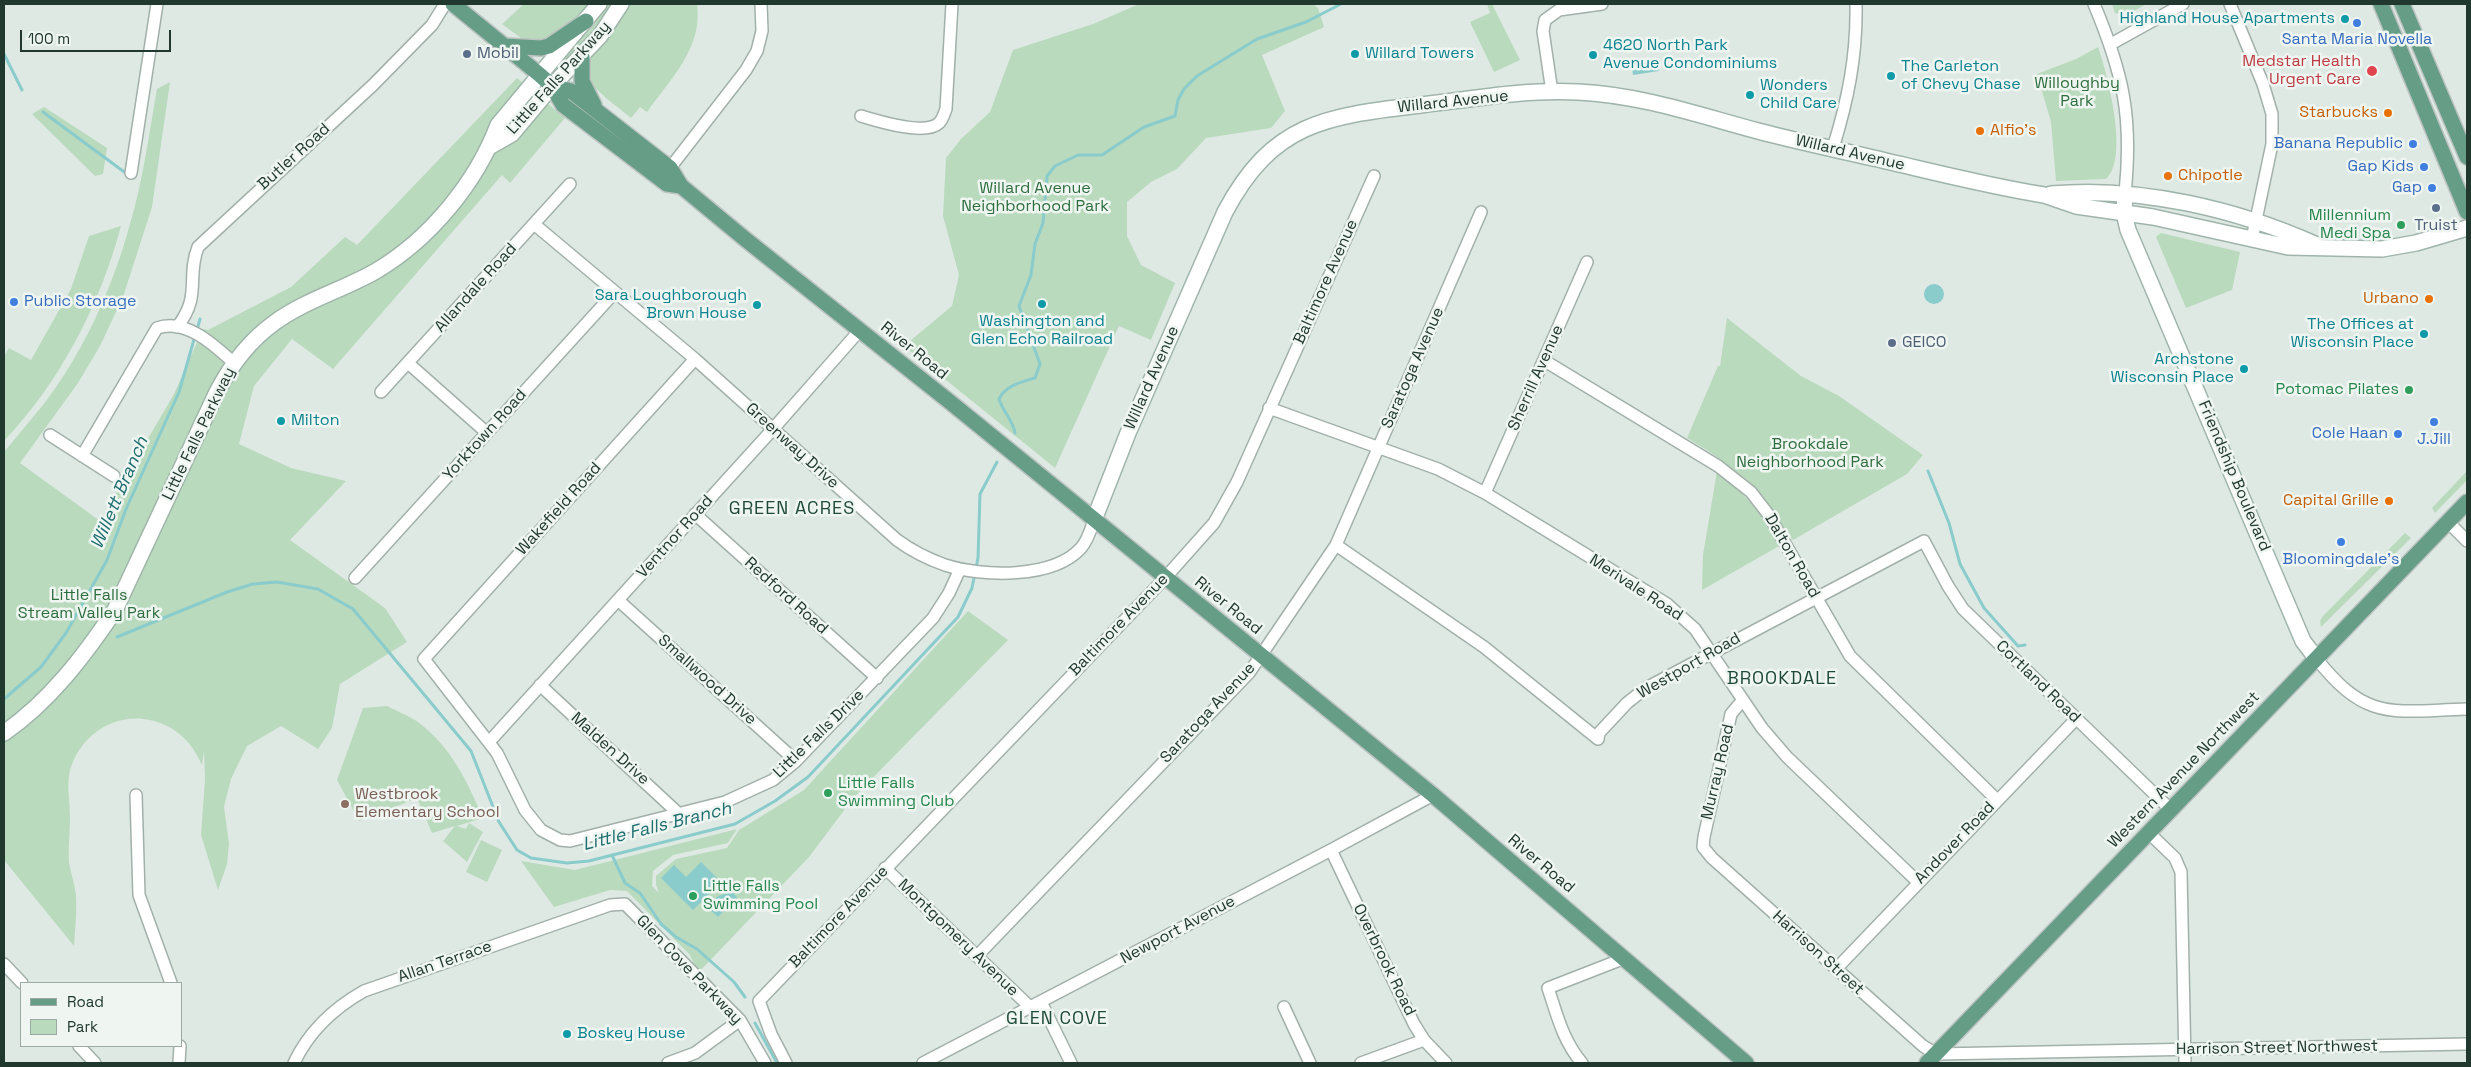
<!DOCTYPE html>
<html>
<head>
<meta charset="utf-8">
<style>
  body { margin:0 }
  #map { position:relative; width:2471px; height:1067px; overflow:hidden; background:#dfe9e4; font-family:"Space Grotesk",sans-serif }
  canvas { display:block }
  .frame { position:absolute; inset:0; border:5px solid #21382f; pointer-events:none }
  .legend { position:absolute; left:20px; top:982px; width:162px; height:65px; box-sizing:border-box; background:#eff6f2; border:1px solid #9daaa4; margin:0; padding:6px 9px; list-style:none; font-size:15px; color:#21382f }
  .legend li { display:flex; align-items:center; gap:10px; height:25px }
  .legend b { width:25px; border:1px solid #9daaa4 }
  .scale { position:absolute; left:20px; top:30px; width:151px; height:22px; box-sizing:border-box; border:2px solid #21382f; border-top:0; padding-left:6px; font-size:15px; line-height:18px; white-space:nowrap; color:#21382f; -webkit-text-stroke:4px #eff6f2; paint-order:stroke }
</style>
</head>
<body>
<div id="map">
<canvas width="2471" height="1067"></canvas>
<div class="frame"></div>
<ul class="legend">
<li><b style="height:6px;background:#669d87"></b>Road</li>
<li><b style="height:14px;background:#b9dabd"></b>Park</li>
</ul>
<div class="scale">100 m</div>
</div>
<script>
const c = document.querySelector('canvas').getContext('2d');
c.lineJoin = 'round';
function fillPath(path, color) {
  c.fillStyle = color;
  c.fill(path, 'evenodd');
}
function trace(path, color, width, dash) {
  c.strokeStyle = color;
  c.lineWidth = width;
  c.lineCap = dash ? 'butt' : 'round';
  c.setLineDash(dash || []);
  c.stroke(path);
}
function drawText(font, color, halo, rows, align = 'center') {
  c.font = font + ' "Space Grotesk",sans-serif';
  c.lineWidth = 5;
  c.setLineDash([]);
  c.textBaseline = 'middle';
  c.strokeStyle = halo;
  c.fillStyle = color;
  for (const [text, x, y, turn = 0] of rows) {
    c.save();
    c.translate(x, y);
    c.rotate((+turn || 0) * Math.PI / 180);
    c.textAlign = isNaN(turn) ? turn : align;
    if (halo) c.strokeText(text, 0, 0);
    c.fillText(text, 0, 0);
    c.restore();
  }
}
fillPath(new Path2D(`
  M524 4H697C703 48 671 78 647 112L640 107 631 118 606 98 550 45 525 41 502 24Z
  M1139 4H1313L1318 8 1324 27 1262 55 1285 111 1271 128 1206 138 1177 169 1151 182 1127 202V236L1141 265 1175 283 1151 340 1119 326 1055 468 904 346 952 306 959 275 943 216 946 158 961 139 990 112 1013 50 1093 24Z
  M1487 4H1492L1520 60 1494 72 1470 22 1490 13Z
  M2112 4H2147L2124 16 2115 13Z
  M2098 47C2107 73 2130 158 2106 179L2056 181 2051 122 2037 74 2076 59Z
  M517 78 565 118 510 183 502 175 333 369 292 339 254 386 239 444 291 468 346 481 290 540 385 608 407 642 340 684 332 728 318 749 281 726 247 746 231 779 224 807 229 844 227 864 218 890 201 835 205 780 204 750 202 765C191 740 172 722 143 719 108 715 75 741 69 776 67 789 70 803 70 817 70 832 68 848 69 863 71 874 75 885 76 896 77 913 75 930 74 946L4 860V452C17 436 30 421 43 405 83 353 113 287 130 224 143 180 149 134 157 89L170 82 152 207 123 297 100 346 78 383 20 463 100 521 174 394 203 329 208 330 291 287 345 237 357 245Z
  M44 107 107 148 103 174 95 176 32 114Z
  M121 226C100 305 60 382 4 441V356L9 348 31 360 71 289 89 236Z
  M2161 233 2240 252 2232 290 2186 308 2156 237Z
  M1727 318 1801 376 1839 396 1923 455 1907 474 1793 540 1747 480 1710 452 1687 438 1718 366H1720Z
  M1717 471C1743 493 1765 514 1779 546L1702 590 1703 555Z
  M2467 471V480L2435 513 2432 508Z
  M2405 533 2411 538 2321 627 2320 621 2323 616Z
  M968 611 1008 640 854 797 809 857 698 973 690 955 627 891 610 890 554 907 521 861 575 870 737 829 728 843 673 855 653 871 652 886 659 893 656 885V876L676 859 727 848 739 830 804 790Z
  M387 706C397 711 409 716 418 722 452 748 467 781 483 818L457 826 466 829 469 823 483 832 467 862 443 841 455 826 432 833 417 798 359 821 337 780 363 708Z
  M481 840 502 850 487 882 466 872Z`), '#b9dabd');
fillPath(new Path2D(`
  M1657 58 1659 71 1633 75 1631 62Z
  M1924 294a10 10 0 1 1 20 0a10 10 0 1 1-20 0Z
  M701 862 721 882 693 910 661 878 674 865 686 877Z
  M732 892 737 897 718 917 707 907 718 896Z`), '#8acbcc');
trace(new Path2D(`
  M4 54 22 90
  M43 112 127 174
  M197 330 200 319
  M1015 433C1013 420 1003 412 999 399 1006 385 1022 382 1035 378L1040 364 1019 306 1031 275 1035 244 1043 223 1047 176 1055 166 1078 155H1102L1144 127 1175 116 1178 100 1184 89 1197 76 1257 39 1306 22 1341 4
  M1928 471 1949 523 1960 564 1984 608 2018 646 2025 645
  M117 637 227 592 253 584 277 582 318 589 353 609 471 751 499 822 517 850 531 858 567 863 589 861 735 824 775 801 808 777 958 617 972 588 978 558 980 494 997 462
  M4 699 41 667 66 633 107 560 126 509 179 392 195 336
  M612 855 625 883 640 893 661 924 676 937 697 949 734 982 745 997
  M755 1023 777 1063`), '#8acbcc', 3);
const street = new Path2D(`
  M2094 4C2123 73 2133 117 2125 193
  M2230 4 2263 84 2272 114V144L2252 239
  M2111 44 2183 4
  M1552 92 1543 31 1545 20 1559 10 1602 4
  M861 116C878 121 925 136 939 123 943 119 944 114 946 109L952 4
  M1833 148C1848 100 1857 55 1856 4
  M670 168 746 70 757 51 762 31 761 4
  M131 173 157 4
  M534 224 695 359 897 540C912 551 928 559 945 565 982 577 1053 579 1081 548 1088 540 1091 529 1094 520
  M177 327C202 296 186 278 198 247L373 85 432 25 445 4
  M695 359 424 659 497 753 525 810 541 830 560 840 570 841 725 802 773 780 796 761 933 618 949 593 960 569
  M1545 361 1718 466 1751 492 1768 514 1850 656 1997 800
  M408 363 487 433
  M381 392 570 184
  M1269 408 1438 469 1485 493 1667 604 1695 629 1762 728 1787 757 1918 882
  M50 435 114 476
  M82 456 157 328C186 318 214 345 234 363
  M1485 493 1587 262
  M695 514 877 678
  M2448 522 2467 541
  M1336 545 1484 647 1598 739 1599 733 1627 703 1646 688 1924 541 1948 586 1963 609 2170 809
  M355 578 615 292
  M618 600 796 761
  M2316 658C2367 723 2393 711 2467 709
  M540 685 679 814
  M1742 701 1731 714 1704 837 1703 847 1712 858 1923 1046 1936 1054 2467 1044
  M489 742 773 429 860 330
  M136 795 139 895 171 983
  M2148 832 2175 858 2181 872 2185 1063
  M1331 850 1414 1024 1424 1040 1446 1063
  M885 868 1030 1007
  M977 956 1249 673 1336 545 1481 212
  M4 964 22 983
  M1836 969 2076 719
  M1041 1002 1071 1063
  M1284 1007 1310 1063
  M79 1046 95 1063
  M179 1063 180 1046
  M294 1063C309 1031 334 1008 364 991L610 905 625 904 740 1020 765 1063
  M668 1063 695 1053 740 1020
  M786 1063 771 1034 759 1001 1165 578 1214 523 1237 482 1374 176
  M923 1063 1331 850 1433 795
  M1361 1063 1424 1040
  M1582 1063C1563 1041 1557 1015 1548 988L1625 958`);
const secondary = new Path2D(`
  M491 146 512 134 552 86 600 36 621 4
  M2125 193 2124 213 2128 230 2303 641 2316 658
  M2051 194C2139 186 2237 209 2317 245
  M1094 520 1128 433 1225 212C1273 121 1328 116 1421 105 1472 99 1526 89 1578 92 1641 95 1698 115 1758 131 1796 141 1834 149 1873 158 1930 171 1987 186 2044 195L2076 206 2153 217 2288 247 2382 249 2416 243 2467 228
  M4 733C50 701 84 656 115 610L217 392C231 365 249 341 274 323 305 300 343 290 376 271 430 239 476 183 498 125L599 4`);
const primary = new Path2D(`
  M453 4 540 75 552 86 563 105 667 184 681 186
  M2381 4 2467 212
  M2402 4 2467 157
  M505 46 541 48 549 46 586 21
  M582 56V81L594 105
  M552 86 571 91 670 168 681 186 745 239 950 402 1433 795 1746 1063
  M1927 1063 2467 502`);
trace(street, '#a2b0aa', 14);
trace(secondary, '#9fb5aa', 18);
trace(primary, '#bcc3c1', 18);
trace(street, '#fff', 11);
trace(secondary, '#fff', 15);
trace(primary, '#669d87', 15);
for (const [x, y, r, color] of [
  [2345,19,5,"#0f9aa8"],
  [2357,23,5,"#3f7fe0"],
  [467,54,5,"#5c6f8a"],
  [1355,54,5,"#0f9aa8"],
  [1593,55,5,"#0f9aa8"],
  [2372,71,6,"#e0444e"],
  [1891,76,5,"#0f9aa8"],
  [1750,95,5,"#0f9aa8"],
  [2388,113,5,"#e8710a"],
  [1980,131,5,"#e8710a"],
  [2413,144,5,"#3f7fe0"],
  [2424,167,5,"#3f7fe0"],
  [2168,176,5,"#e8710a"],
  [2432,188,5,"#3f7fe0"],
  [2436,208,5,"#5c6f8a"],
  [2401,225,5,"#2e9e5b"],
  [2429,299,5,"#e8710a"],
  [14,302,5,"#3f7fe0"],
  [1042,304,5,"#0f9aa8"],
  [757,305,5,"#0f9aa8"],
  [2424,334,5,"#0f9aa8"],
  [1892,343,5,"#5c6f8a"],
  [2244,369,5,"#0f9aa8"],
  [2409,390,5,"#2e9e5b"],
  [281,421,5,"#0f9aa8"],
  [2434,422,5,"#3f7fe0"],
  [2398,434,5,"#3f7fe0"],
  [2389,501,5,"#e8710a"],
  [2341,542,5,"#3f7fe0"],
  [828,793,5,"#2e9e5b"],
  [345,804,5,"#8d6e63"],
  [693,896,5,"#2e9e5b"],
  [567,1034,5,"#0f9aa8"]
]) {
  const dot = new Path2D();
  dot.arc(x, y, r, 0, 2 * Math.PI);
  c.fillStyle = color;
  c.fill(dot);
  trace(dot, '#eff6f2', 2);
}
drawText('16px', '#0d838f', '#eff6f2', [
  ["Highland House Apartments",2335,19,"right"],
  ["4620 North Park",1603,46],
  ["Avenue Condominiums",1603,64],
  ["Willard Towers",1365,54],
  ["The Carleton",1901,67],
  ["of Chevy Chase",1901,85],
  ["Wonders",1760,86],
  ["Child Care",1760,104],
  ["Sara Loughborough",747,296,"right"],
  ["Brown House",747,314,"right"],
  ["Washington and",1042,322,"center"],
  ["Glen Echo Railroad",1042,340,"center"],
  ["The Offices at",2414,325,"right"],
  ["Wisconsin Place",2414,343,"right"],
  ["Archstone",2234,360,"right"],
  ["Wisconsin Place",2234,378,"right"],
  ["Milton",291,421],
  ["Boskey House",577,1034]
], 'left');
drawText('16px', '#366cbe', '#eff6f2', [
  ["Santa Maria Novella",2357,40,"center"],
  ["Banana Republic",2403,144],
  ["Gap Kids",2414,167],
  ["Gap",2422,188],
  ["Public Storage",24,302,"left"],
  ["Cole Haan",2388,434],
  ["J.Jill",2434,440,"center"],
  ["Bloomingdale's",2341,560,"center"]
], 'right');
drawText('16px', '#4e5e75', '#eff6f2', [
  ["Mobil",477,54],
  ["Truist",2436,226,"center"],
  ["GEICO",1902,343]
], 'left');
drawText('16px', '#be3a42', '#eff6f2', [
  ["Medstar Health",2361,62],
  ["Urgent Care",2361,80]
], 'right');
drawText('16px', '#21382f', '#eff6f2', [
  ["Little Falls Parkway",559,78,-48],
  ["Willard Avenue",1453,102,-6],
  ["Willard Avenue",1850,153,13],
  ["Butler Road",294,157,-42],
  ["Baltimore Avenue",1326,282,-66],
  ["Allandale Road",476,288,-48],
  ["River Road",914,351,39],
  ["Saratoga Avenue",1413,368,-66],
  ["Willard Avenue",1152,378,-66],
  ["Sherrill Avenue",1536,378,-66],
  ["Little Falls Parkway",199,434,-64],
  ["Yorktown Road",485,435,-48],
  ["Greenway Drive",792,446,42],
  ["Friendship Boulevard",2234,476,67],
  ["Wakefield Road",559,509,-48],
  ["Ventnor Road",675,537,-48],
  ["Dalton Road",1792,556,60],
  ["Merivale Road",1636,588,33],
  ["Redford Road",786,596,42],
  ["River Road",1228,606,39],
  ["Baltimore Avenue",1119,625,-46],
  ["Westport Road",1689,666,-30],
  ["Smallwood Drive",707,680,42],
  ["Cortland Road",2038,682,44],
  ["Saratoga Avenue",1208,713,-47],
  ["Little Falls Drive",819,734,-44],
  ["Malden Drive",610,749,42],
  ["Western Avenue Northwest",2184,770,-46],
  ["Murray Road",1718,772,-77],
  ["Andover Road",1955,843,-46],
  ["River Road",1541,864,40],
  ["Baltimore Avenue",839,917,-46],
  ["Newport Avenue",1178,930,-28],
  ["Montgomery Avenue",958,938,44],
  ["Harrison Street",1818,953,42],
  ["Overbrook Road",1384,960,64],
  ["Allan Terrace",445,962,-19],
  ["Glen Cove Parkway",689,970,46],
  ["Harrison Street Northwest",2277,1048,-1]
]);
drawText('16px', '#2e6d3e', '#eff6f2', [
  ["Willoughby",2077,84],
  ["Park",2077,102],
  ["Willard Avenue",1035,189],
  ["Neighborhood Park",1035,207],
  ["Brookdale",1810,445],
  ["Neighborhood Park",1810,463],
  ["Little Falls",89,596],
  ["Stream Valley Park",89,614]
]);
drawText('16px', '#c56008', '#eff6f2', [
  ["Starbucks",2378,113],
  ["Alfio's",1990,131,"left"],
  ["Chipotle",2178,176,"left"],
  ["Urbano",2419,299],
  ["Capital Grille",2379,501]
], 'right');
drawText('16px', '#27864d', '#eff6f2', [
  ["Millennium",2391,216],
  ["Medi Spa",2391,234],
  ["Potomac Pilates",2399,390],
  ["Little Falls",838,784,"left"],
  ["Swimming Club",838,802,"left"],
  ["Little Falls",703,887,"left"],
  ["Swimming Pool",703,905,"left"]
], 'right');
drawText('16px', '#785e54', '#eff6f2', [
  ["Westbrook",355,795],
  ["Elementary School",355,813]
], 'left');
drawText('italic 18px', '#1f6e70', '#eff6f2', [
  ["Willett Branch",120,493,-67],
  ["Little Falls Branch",657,827,-14]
]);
c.letterSpacing = '1px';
drawText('18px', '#1f4939', '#eff6f2', [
  ["GREEN ACRES",792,509],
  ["BROOKDALE",1782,679],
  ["GLEN COVE",1057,1019]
]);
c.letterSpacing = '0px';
</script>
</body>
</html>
